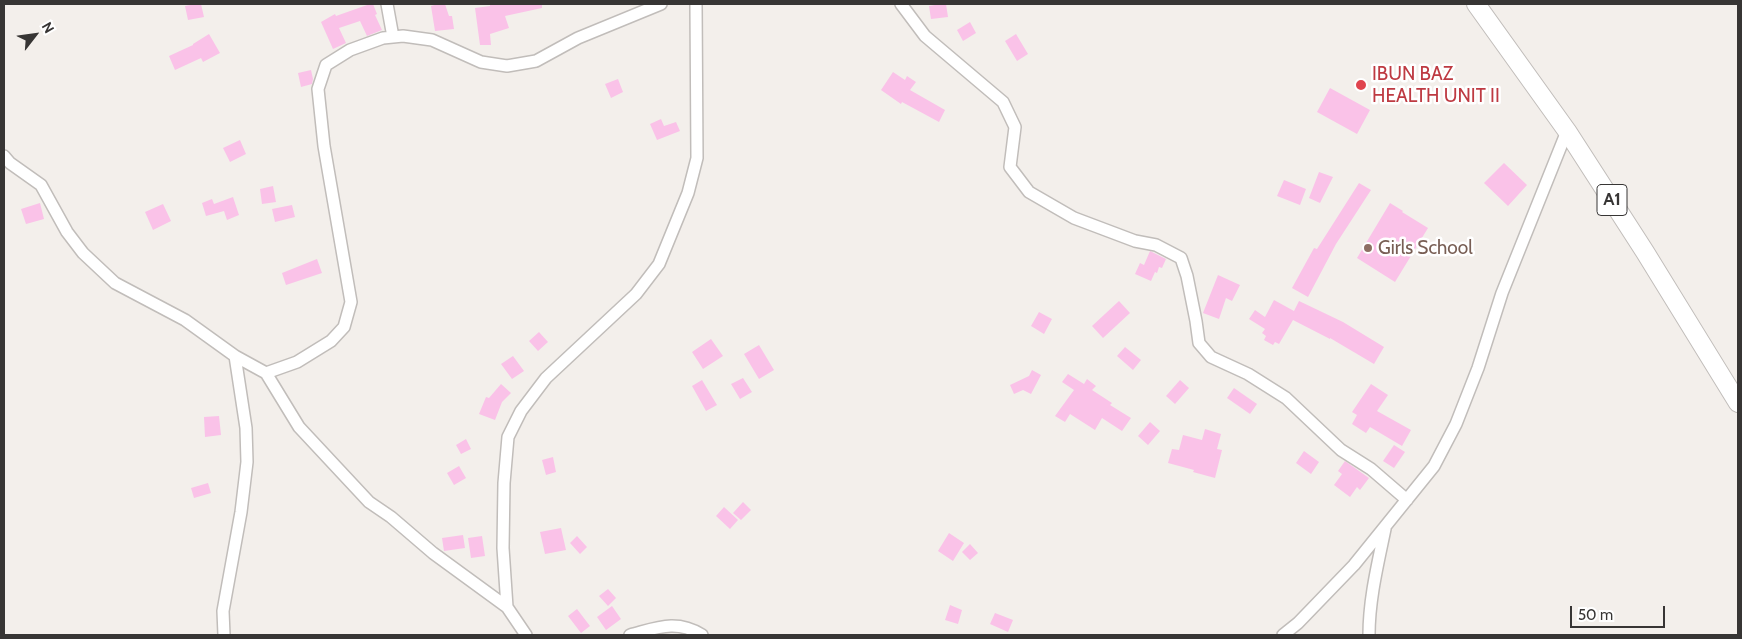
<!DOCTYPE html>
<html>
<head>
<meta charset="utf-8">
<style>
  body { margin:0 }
  #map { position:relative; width:1742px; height:639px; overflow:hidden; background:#f3efeb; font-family:Cabin,sans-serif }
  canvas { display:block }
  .frame { position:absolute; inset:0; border:5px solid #373534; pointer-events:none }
  .north { position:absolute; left:10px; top:10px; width:50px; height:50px; -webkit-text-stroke:4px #fff; paint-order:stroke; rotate:60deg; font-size:14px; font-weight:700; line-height:20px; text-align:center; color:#373534 }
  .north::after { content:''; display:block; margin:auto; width:18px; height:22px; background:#373534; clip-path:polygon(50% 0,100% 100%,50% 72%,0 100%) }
  .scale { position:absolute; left:1570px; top:606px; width:95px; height:22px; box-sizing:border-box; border:2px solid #373534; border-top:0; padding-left:6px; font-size:15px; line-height:18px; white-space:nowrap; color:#373534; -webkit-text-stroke:4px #fff; paint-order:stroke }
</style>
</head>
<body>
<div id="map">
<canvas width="1742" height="639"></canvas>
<div class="frame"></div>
<div class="north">N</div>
<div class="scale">50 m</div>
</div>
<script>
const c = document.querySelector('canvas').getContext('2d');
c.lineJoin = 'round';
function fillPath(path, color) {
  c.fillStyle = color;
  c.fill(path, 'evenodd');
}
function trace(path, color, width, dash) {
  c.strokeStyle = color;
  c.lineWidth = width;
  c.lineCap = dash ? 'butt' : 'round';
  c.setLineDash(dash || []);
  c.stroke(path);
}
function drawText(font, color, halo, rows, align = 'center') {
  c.font = font + ' Cabin,sans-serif';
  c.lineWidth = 5;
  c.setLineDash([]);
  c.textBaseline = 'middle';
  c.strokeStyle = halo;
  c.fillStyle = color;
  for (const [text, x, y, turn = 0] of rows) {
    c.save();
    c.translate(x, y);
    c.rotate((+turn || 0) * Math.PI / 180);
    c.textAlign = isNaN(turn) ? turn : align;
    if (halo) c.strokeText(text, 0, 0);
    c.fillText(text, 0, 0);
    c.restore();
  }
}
fillPath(new Path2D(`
  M196 4H201L204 17 188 20 185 6Z
  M370 4H373L377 14 375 15 382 30 367 36 360 21 339 28 346 43 333 49 321 22 335 14 336 16Z
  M438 4H445L449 16H452L454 29 435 31 431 6Z
  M490 4H542V8L505 16 509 28 490 34 491 45H480L475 8 490 6Z
  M941 4H946L948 17 931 19 929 6Z
  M970 22 976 33 963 41 957 30Z
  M209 34 220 53 203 62 201 58 175 70 169 56 193 45V44Z
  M1016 34 1028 54 1017 61 1005 41Z
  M311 70 313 79 312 84 301 87 298 73Z
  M893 72 905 80 907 76 916 82 910 90 945 110 939 122 902 102 901 104 881 90Z
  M618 79 623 92 611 98 605 84Z
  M1330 88 1370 110 1357 134 1317 112Z
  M661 119 664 126 676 122 680 131 657 140 650 124Z
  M240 140 246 154 230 162 223 148Z
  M1504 163 1527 185 1508 206 1484 183Z
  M1319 172 1333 177 1320 203 1309 198Z
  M1284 180 1306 189 1300 205 1277 196Z
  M1359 183 1371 190 1336 244 1308 297 1292 288 1314 248 1317 249Z
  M273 186 276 202 262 204 260 189Z
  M233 197 239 215 227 220 224 211 206 216 202 203 212 199 214 204Z
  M40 203 44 219 26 224 21 209Z
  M1390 203 1403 211 1402 212 1428 228 1395 282 1357 258Z
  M163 204 171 221 153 230 145 212Z
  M292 205 295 217 275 222 272 209Z
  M1150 251 1166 259 1162 268 1159 267 1157 273 1155 272 1151 281 1135 274 1140 263 1144 265Z
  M317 259 322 273 286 285 282 273Z
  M1218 275 1240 285 1232 301 1226 298 1219 319 1203 313Z
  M1274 300 1294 311 1299 301 1343 322 1384 347 1374 364 1330 338V339L1293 320 1279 344 1275 342 1273 345 1264 340 1266 336 1262 333 1265 329 1249 319 1255 310 1265 317Z
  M1119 301 1130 313 1103 338 1092 326Z
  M1039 312 1052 319 1044 334 1031 326Z
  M539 332 548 342 538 351 529 341Z
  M711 339 723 356 703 369 692 352Z
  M759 345 774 370 759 379 744 354Z
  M1125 347 1141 360 1133 370 1117 356Z
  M513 356 524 371 512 379 501 364Z
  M1032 370 1041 375 1031 394 1023 390 1014 394 1010 385 1029 376Z
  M1068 374 1084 384 1087 379 1096 386 1092 390 1112 403 1110 405 1131 418 1122 431 1102 418 1095 430 1070 414 1065 422 1055 416 1074 390 1062 382Z
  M743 378 752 392 740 399 731 384Z
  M702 380 717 405 706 411 692 386Z
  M1180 380 1189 388 1175 404 1166 396Z
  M501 384 511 393 502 402 495 420 479 414 486 397 489 398Z
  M1371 384 1388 395 1377 411 1411 430 1402 446 1370 427 1366 433 1352 424 1357 415 1352 412Z
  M1234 388 1257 404 1250 414 1227 398Z
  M219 416 221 435 205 437 204 417Z
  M1150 422 1160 431 1148 445 1138 436Z
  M1205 429 1221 434 1217 449 1222 450 1215 478 1193 472 1194 470 1168 463 1172 449 1179 450 1183 435 1202 440Z
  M466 439 471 449 461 454 456 445Z
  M1394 445 1405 452 1394 468 1383 461Z
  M1304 451 1319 462 1311 474 1296 463Z
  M553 457 556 472 546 475 542 460Z
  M1345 461 1369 478 1360 490 1357 487 1350 497 1334 485 1342 474 1338 471Z
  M459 466 466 478 454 485 447 473Z
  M208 483 211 493 194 498 191 488Z
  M743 502 751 510 741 520 733 513Z
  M724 507 738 520 730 529 716 516Z
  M561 528 566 550 545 554 540 532Z
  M949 533 964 543 953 561 938 551Z
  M463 535 465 548 444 551 442 538Z
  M482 536 485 556 471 558 468 538Z
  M577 536 587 547 580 554 570 543Z
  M970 544 978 553 970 560 962 552Z
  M608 589 616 598 608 606 599 596Z
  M950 605 962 610 958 624 945 620Z
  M612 606 621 619 606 630 597 617Z
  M577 609 590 626 581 633 568 616Z
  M995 613 1013 620 1008 632 990 624Z`), '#fac2e8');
const minor = new Path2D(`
  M387 4 393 37
  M901 4 925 36 1003 102 1015 127 1010 167 1029 192 1074 218 1135 241 1156 245 1181 258 1187 276 1196 321 1199 343 1211 357 1248 374 1286 398 1341 450 1371 469 1407 500
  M4 156 10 163 41 185 67 232 83 253 115 283 185 320 235 356 266 373 299 427 369 502 391 517 433 553 507 607
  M266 373 297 362 331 341 344 327 351 302 324 146 318 89 326 65 350 50 383 38 403 36 432 40 481 62 507 66 536 61 578 38 661 4
  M224 635 223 611 241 512 247 462 246 428 235 356
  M526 635 507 607 503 548 504 483 508 437 521 411 546 378 636 294 659 264 688 193 697 158 696 4
  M630 635C657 628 676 619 702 635
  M1283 635 1298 623 1354 565 1434 466 1456 424 1478 368 1502 293 1567 131
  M1369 635C1369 599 1378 563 1385 529`);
const primary = new Path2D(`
  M1476 4 1567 131 1645 252 1738 403`);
trace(minor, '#c1bdba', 14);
trace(primary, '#c1bdba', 20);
trace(minor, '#fff', 11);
trace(primary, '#fff', 18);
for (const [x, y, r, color] of [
  [1361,85,6,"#e0444e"],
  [1368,248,5,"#8d6e63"]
]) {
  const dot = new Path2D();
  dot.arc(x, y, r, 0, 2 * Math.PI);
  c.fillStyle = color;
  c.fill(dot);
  trace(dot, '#fff', 2);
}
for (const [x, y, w] of [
  [1612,200,30]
]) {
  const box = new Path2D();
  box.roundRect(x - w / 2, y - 15.5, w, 31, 4);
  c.fillStyle = '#fff';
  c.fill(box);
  trace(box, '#373534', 1);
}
drawText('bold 18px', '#373534', null, [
  ["A1",1612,200]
]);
drawText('19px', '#be3a42', '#fff', [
  ["IBUN BAZ",1372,74],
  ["HEALTH UNIT II",1372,96]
], 'left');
drawText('19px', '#785e54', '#fff', [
  ["Girls School",1378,248]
], 'left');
</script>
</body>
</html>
